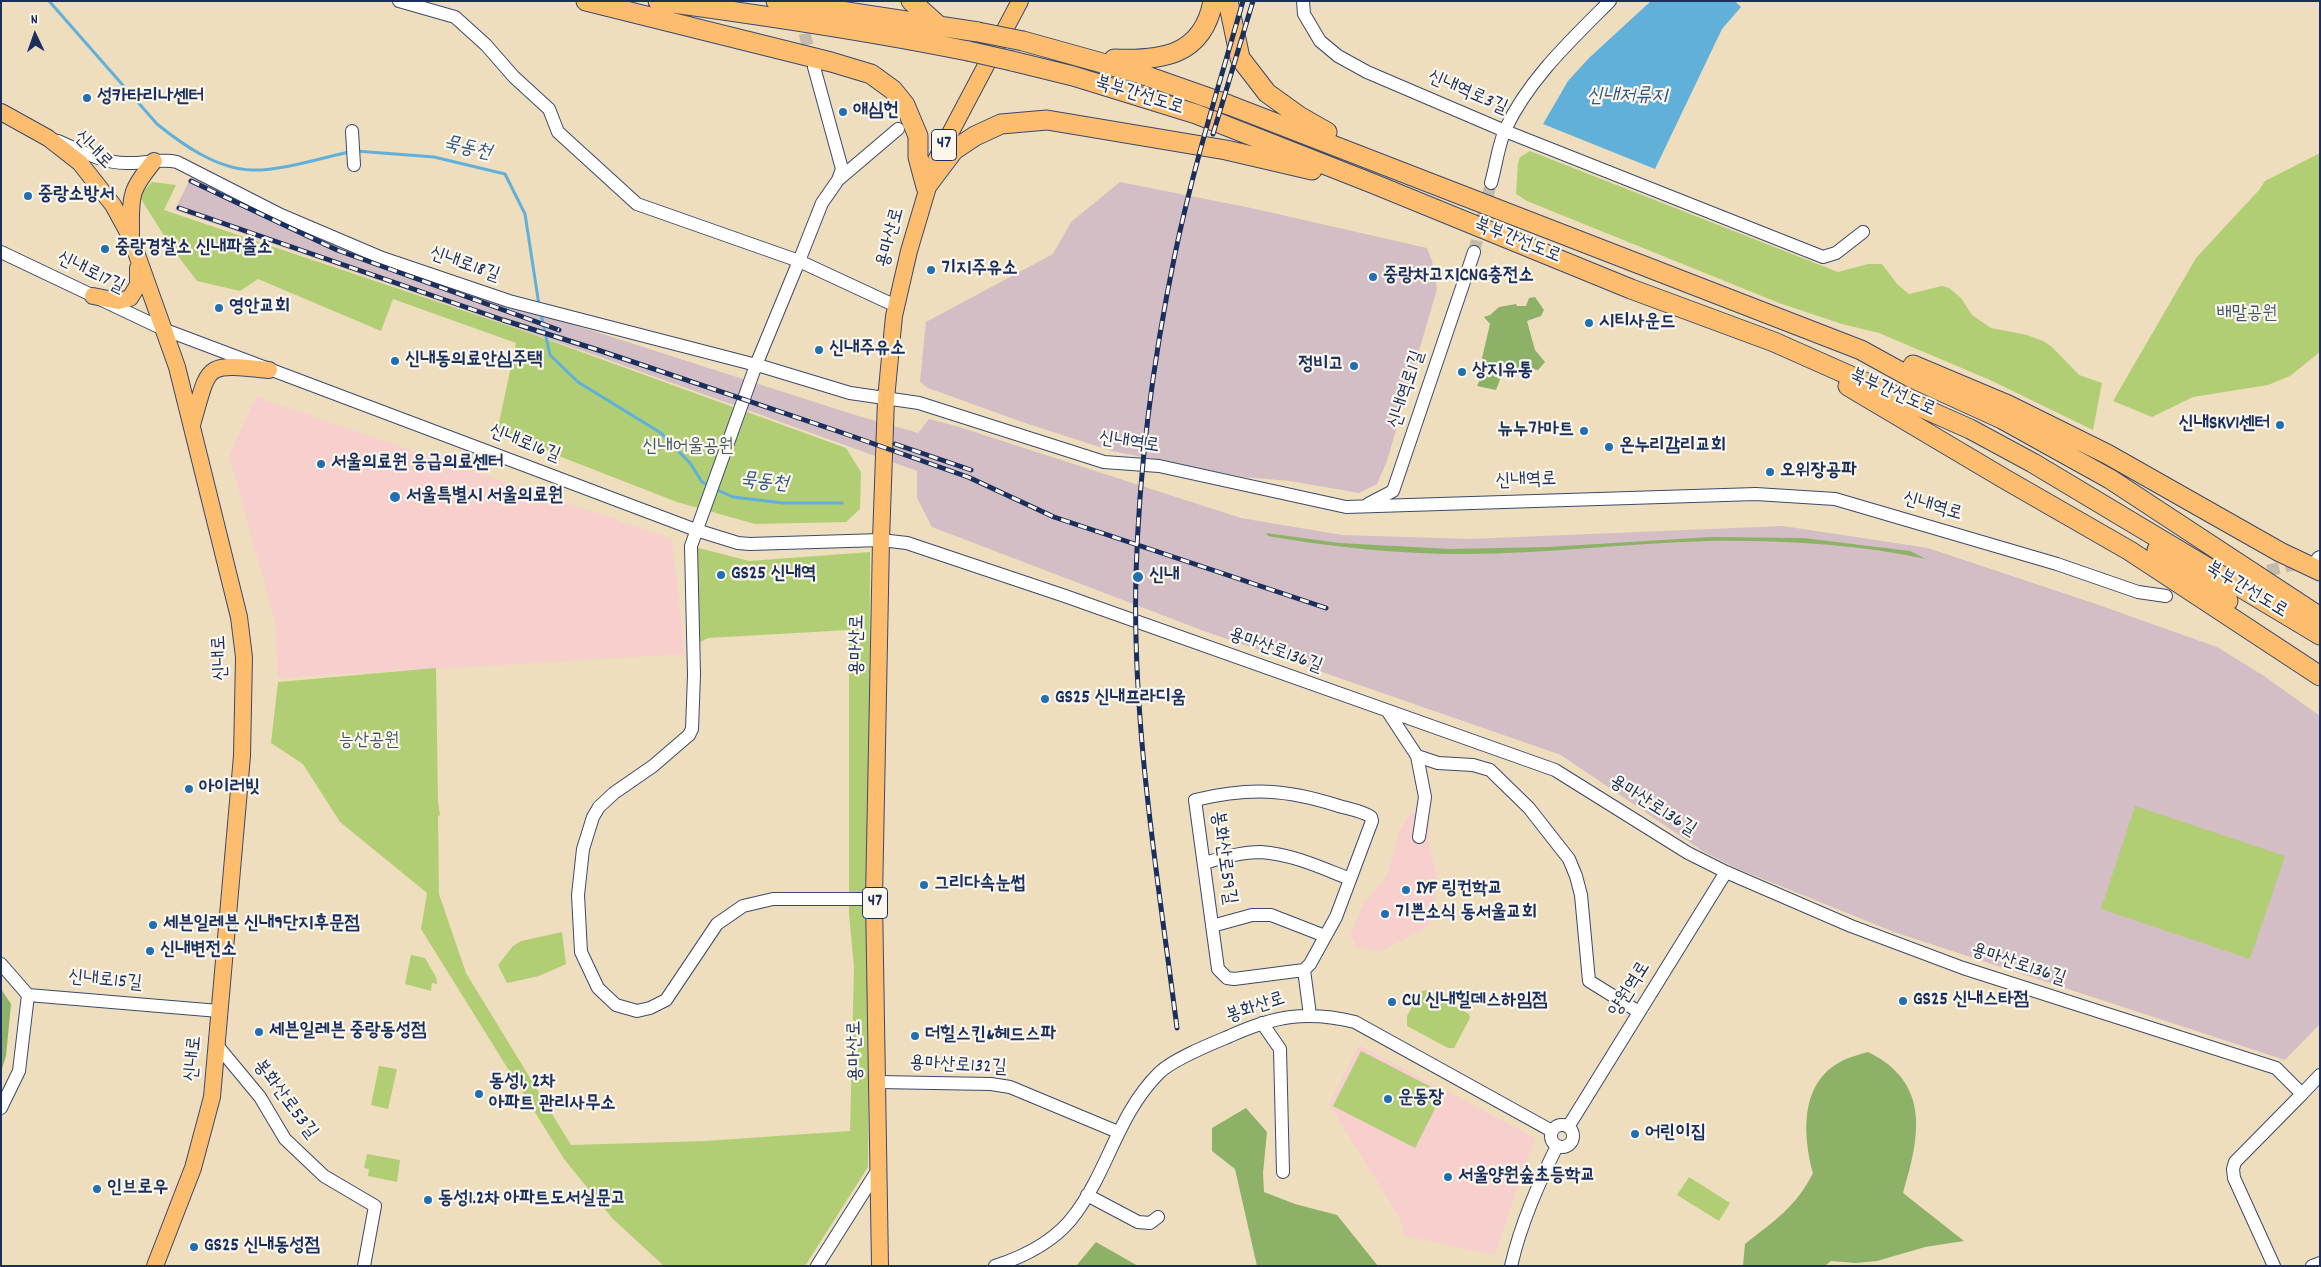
<!DOCTYPE html>
<html>
<head>
<meta charset="utf-8">
<style>
  body { margin:0 }
  #map { position:relative; width:2321px; height:1267px; overflow:hidden; background:#eedebd; font-family:Dekko,sans-serif }
  canvas { display:block }
  .frame { position:absolute; inset:0; border:2px solid #1b2f5e; pointer-events:none }
  .north { position:absolute; left:10px; top:10px; width:50px; height:50px; -webkit-text-stroke:4px #fbf7ec; paint-order:stroke; rotate:357deg; font-size:14px; font-weight:700; line-height:20px; text-align:center; color:#1b2f5e }
  .north::after { content:''; display:block; margin:auto; width:18px; height:22px; background:#1b2f5e; clip-path:polygon(50% 0,100% 100%,50% 72%,0 100%) }
</style>
</head>
<body>
<div id="map">
<canvas width="2321" height="1267"></canvas>
<div class="frame"></div>
<div class="north">N</div>
</div>
<script>
const c = document.querySelector('canvas').getContext('2d');
c.lineJoin = 'round';
function fillPath(path, color) {
  c.fillStyle = color;
  c.fill(path, 'evenodd');
}
function trace(path, color, width, dash) {
  c.strokeStyle = color;
  c.lineWidth = width;
  c.lineCap = dash ? 'butt' : 'round';
  c.setLineDash(dash || []);
  c.stroke(path);
}
function drawText(font, color, halo, rows, align = 'center') {
  c.font = font + ' Dekko,"Poor Story",sans-serif';
  c.lineWidth = 4.5;
  c.setLineDash([]);
  c.textBaseline = 'middle';
  c.strokeStyle = halo;
  c.fillStyle = color;
  for (const [text, x, y, turn = 0] of rows) {
    c.save();
    c.translate(x, y);
    c.rotate((+turn || 0) * Math.PI / 180);
    c.textAlign = isNaN(turn) ? turn : align;
    if (halo) c.strokeText(text, 0, 0);
    c.fillText(text, 0, 0);
    c.restore();
  }
}
fillPath(new Path2D(`
  M256 397 672 539 685 654 277 678 276 625 229 456Z
  M1425 801 1428 803 1430 850 1437 874 1435 905 1429 926 1382 951 1358 948 1350 935 1364 903 1387 876 1399 831 1408 817Z
  M1359 1045 1535 1138 1495 1255 1405 1236 1398 1215 1329 1104Z`), '#f7d0ce');
fillPath(new Path2D(`
  M191 177 428 278 855 415 918 433 929 419 956 426 1241 518 1342 535 1469 539 1783 526 1928 548 2093 603 2217 647 2264 676 2320 716V1024L2285 1060 1894 932 1736 868 1704 852 1561 755 1204 631 932 527 917 498V471L600 357 175 210Z
  M1120 182 1251 208 1427 248 1432 261 1437 289 1387 461 1377 484 1359 493 1290 481 1244 477 1112 451 1028 424 928 388 920 382 926 322 1053 254 1071 222Z`), '#d2bec4');
fillPath(new Path2D(`
  M1530 151 1838 272 1868 264H1882L1897 284 1909 294 1942 286 1949 288 1961 298 1972 315 1991 328 2027 335 2043 341 2051 346 2079 375 2102 383 2093 430 1990 380 1879 333 1842 324 1779 303 1527 201 1516 194 1518 163 1520 157Z
  M2320 153V352L2290 376 2268 385 2193 397 2152 417 2113 401 2196 258 2259 190 2265 181Z
  M152 182 176 185 164 210 521 330 846 448 861 472 860 509 846 522 755 524 677 502 497 432 516 343 393 299 381 331 258 279 240 291 197 281 174 251 139 196Z
  M691 546 749 561 870 552 868 1167 805 1266H664L612 1218 564 1159 421 929 427 893 340 822 303 764 271 743 278 682 436 668 438 802 440 815 438 816 439 894 466 973 571 1145 705 1141 850 1131 854 967 849 914V630L708 638 693 646Z
  M2135 806 2285 856 2250 959 2101 909Z
  M562 932 566 964 539 976 507 983 498 965 513 946 521 941Z
  M411 955 425 958 436 977 437 984 432 983 431 991 405 984Z
  M1426 990 1469 1014 1470 1018 1454 1048H1448L1407 1026V1016L1420 992Z
  M1361 1051 1443 1093 1415 1148 1333 1106Z
  M379 1066 397 1069 388 1109 371 1105Z
  M367 1154 400 1160 397 1182 368 1176 369 1169 364 1168Z
  M1689 1177 1730 1203 1719 1221 1677 1195Z`), '#b2ce74');
fillPath(new Path2D(`
  M1535 297 1544 310 1541 316 1527 321 1535 350 1545 362 1538 370 1505 366 1496 390 1477 386 1487 365 1482 358 1490 324 1484 317 1490 315 1499 307 1516 304 1517 306H1526L1529 298Z
  M1266 533 1339 543 1450 549 1548 547 1712 537 1803 538 1910 551 1926 559C1855 544 1781 540 1708 541 1627 543 1545 554 1463 554 1398 554 1332 547 1268 536Z
  M1 989 11 1004 6 1056 1 1072Z
  M1868 1052C1931 1083 1920 1136 1903 1193L1964 1241 1925 1247 1877 1261 1856 1263 1831 1261 1825 1266H1743L1745 1244C1774 1221 1796 1207 1813 1173 1802 1132 1800 1079 1846 1059 1853 1056 1861 1054 1868 1052Z
  M1246 1108 1267 1132 1263 1173 1264 1192 1295 1204 1337 1215 1378 1266H1257L1235 1169 1212 1151V1128Z
  M1096 1242 1138 1266H1076Z`), '#8db166');
fillPath(new Path2D(`
  M1651 1H1735L1741 7 1722 29 1655 169 1543 124 1568 81 1589 58Z`), '#60b0da');
trace(new Path2D(`
  M49 1 157 124C183 145 217 169 252 170 280 171 321 158 349 152
  M356 151 434 157 505 174 525 214 539 305
  M541 314 550 355 578 382 661 433 690 463 702 482 710 486
  M715 489 733 497 783 503H842`), '#60b0da', 3);
trace(new Path2D(`
  M800 16 812 62
  M1474 252 1491 183
  M2250 575 2304 562`), '#c4bbaa', 12, [12, 6]);
const minor = new Path2D(`
  M399 1 455 17 486 45 514 77 549 109 558 132 637 204 799 261 822 203 838 180 842 169 814 67
  M1303 1 1304 14 1320 41 1338 56 1367 72 1505 131 1823 257 1836 253 1863 232
  M352 131 354 165
  M58 141C79 150 102 163 126 163 143 164 160 158 177 162L281 215 382 258 509 301 764 367 850 393 919 403 1104 462 1159 466 1346 507 1756 494 1835 499 2057 564 2138 592 2166 596
  M838 180 898 129
  M1491 183C1496 166 1498 146 1505 130 1528 80 1571 40 1610 1
  M1 252 163 329 696 530 738 543 750 544 881 540 907 543 1065 596 1555 770 1688 853 1726 872 1851 926 1963 968 2276 1068 2302 1094 2235 1162 2233 1169 2234 1178 2274 1266
  M1368 504 1393 491 1474 252
  M2318 558 2320 557
  M1388 712 1417 756 1438 763 1473 765 1490 770 1529 808 1569 859 1576 876 1581 895 1589 981 1639 1012
  M1417 756 1425 797 1419 837
  M1204 863C1222 858 1241 852 1261 852 1292 854 1322 868 1350 879
  M874 899H773L743 906 717 924 666 1000 650 1008 637 1011 616 1005 598 988 581 952 578 895 583 849 593 817 599 807 614 793 653 766 689 735 692 729 694 675 691 546 756 365 799 261 896 306
  M1212 926 1252 915H1271L1325 936
  M1 964 28 995 219 1011
  M1304 970 1234 979 1227 978 1218 969 1195 800C1250 787 1286 789 1339 806 1349 809 1363 811 1371 817L1372 821 1336 917 1310 964 1304 970 1310 1015
  M1262 1023 1280 1049 1283 1172
  M216 1044 260 1097 285 1139 324 1176 375 1206 364 1266
  M878 1082 991 1084 1010 1087 1118 1132
  M2302 1094 2320 1075
  M1 1108 19 1071 28 995
  M1551 1136a11 11 0 1 1 22 0a11 11 0 1 1-22 0Z
  M1568 1127 1726 872
  M1087 1195 1138 1222 1150 1223 1158 1217
  M817 1266 879 1168
  M995 1266C1026 1256 1057 1240 1076 1213 1109 1168 1118 1114 1159 1073 1173 1059 1211 1044 1230 1036 1274 1016 1307 1010 1355 1022L1552 1131
  M1511 1266C1521 1223 1538 1185 1557 1146
  M2312 1266 2320 1263`);
const major = new Path2D(`
  M1 112 48 138 80 163 113 205 131 238 177 367 239 617 244 657 242 756 212 1097 193 1168 155 1266
  M131 236C131 196 128 193 154 161
  M93 296 118 301 130 298 138 285V268
  M192 425C210 363 203 363 269 370
  M880 1266 874 899 881 540 886 399 894 316 909 251 936 160 1020 1`);
const highway = new Path2D(`
  M586 1 831 62 871 74 893 90 905 105 918 136V157L926 187
  M658 1C762 15 865 30 968 51
  M776 1 978 32
  M911 1 938 25
  M1228 1 1240 58 1267 93 1299 116 1327 132
  M1023 41 1138 73 1229 105 1861 350 1910 377 2002 419 2110 479 2320 617
  M1114 59C1161 61 1203 56 1213 1
  M1012 61 1073 76 1196 114 1374 184 1631 289 1774 342 1970 429 2033 463 2320 635
  M926 187 954 150 975 136 1001 124 1047 120 1226 150 1312 170
  M1913 365 2008 405 2107 454 2280 552 2320 571
  M1848 386 2003 478 2130 551 2320 676
  M2157 550 2228 601`);
trace(minor, '#3b496c', 14);
trace(major, '#3b496c', 18);
trace(highway, '#3b496c', 21);
trace(minor, '#fff', 12);
trace(major, '#fcbd6f', 16);
trace(highway, '#fcbd6f', 19);
const rail = new Path2D(`
  M1213 134 1253 1
  M191 181 337 250 559 330
  M179 208 503 320 595 349 843 433 968 477 1054 517 1326 608
  M895 444 971 470
  M1177 1028C1158 878 1132 727 1136 575 1139 467 1153 360 1175 254 1193 168 1219 85 1243 1`);
trace(rail, '#1b2f5e', 5);
trace(rail, '#fbf7ec', 3, [9]);
const highwayBridge = new Path2D(`
  M978 32 1023 41
  M968 51 1012 61`);
trace(highwayBridge, '#3b496c', 21, []);
trace(highwayBridge, '#fcbd6f', 19);
for (const [x, y, r, color] of [
  [87,98,5,"#1f6fb2"],
  [843,112,5,"#1f6fb2"],
  [28,196,5,"#1f6fb2"],
  [105,249,5,"#1f6fb2"],
  [931,270,5,"#1f6fb2"],
  [1373,277,5,"#1f6fb2"],
  [219,308,5,"#1f6fb2"],
  [1589,323,5,"#1f6fb2"],
  [819,350,5,"#1f6fb2"],
  [395,361,5,"#1f6fb2"],
  [1354,366,5,"#1f6fb2"],
  [1462,372,5,"#1f6fb2"],
  [2280,425,5,"#1f6fb2"],
  [1584,431,5,"#1f6fb2"],
  [1609,447,5,"#1f6fb2"],
  [321,464,5,"#1f6fb2"],
  [1770,472,5,"#1f6fb2"],
  [395,497,6,"#1f6fb2"],
  [721,575,5,"#1f6fb2"],
  [1138,577,6,"#1f6fb2"],
  [1045,699,5,"#1f6fb2"],
  [189,789,5,"#1f6fb2"],
  [924,885,5,"#1f6fb2"],
  [1406,890,5,"#1f6fb2"],
  [1385,914,5,"#1f6fb2"],
  [153,925,5,"#1f6fb2"],
  [150,951,5,"#1f6fb2"],
  [1903,1001,5,"#1f6fb2"],
  [1392,1002,5,"#1f6fb2"],
  [259,1032,5,"#1f6fb2"],
  [915,1036,5,"#1f6fb2"],
  [479,1094,5,"#1f6fb2"],
  [1388,1099,5,"#1f6fb2"],
  [1635,1134,5,"#1f6fb2"],
  [1448,1177,5,"#1f6fb2"],
  [97,1189,5,"#1f6fb2"],
  [428,1200,5,"#1f6fb2"],
  [194,1247,5,"#1f6fb2"]
]) {
  const dot = new Path2D();
  dot.arc(x, y, r, 0, 2 * Math.PI);
  c.fillStyle = color;
  c.fill(dot);
  trace(dot, '#fbf7ec', 2);
}
for (const [x, y, w] of [
  [944,145,25],
  [875,903,25]
]) {
  const box = new Path2D();
  box.roundRect(x - w / 2, y - 15.5, w, 31, 4);
  c.fillStyle = '#fbf7ec';
  c.fill(box);
  trace(box, '#1b2f5e', 1);
}
drawText('bold 18px', '#1b2f5e', null, [
  ["47",944,145],
  ["47",875,903]
]);
drawText('19px', '#1b2f5e', '#fbf7ec', [
  ["신내역로3길",1467,94,23],
  ["북부간선도로",1139,97,17],
  ["신내로",92,151,45],
  ["용마산로",892,238,-75],
  ["북부간선도로",1517,242,22],
  ["신내로18길",464,266,19],
  ["신내로17길",90,274,26],
  ["신내역로1길",1408,390,-72],
  ["북부간선도로",1892,394,24],
  ["신내역로",1129,444,8],
  ["신내로16길",524,445,21],
  ["신내역로",1526,482,-2],
  ["신내역로",1932,508,16],
  ["북부간선도로",2246,591,31],
  ["용마산로",859,645,-89],
  ["용마산로136길",1275,652,20],
  ["신내로",222,658,-93],
  ["용마산로136길",1652,807,32],
  ["봉화산로59길",1222,858,82],
  ["용마산로136길",2018,966,18],
  ["신내로15길",105,982,5],
  ["양원역로",1631,990,-58],
  ["봉화산로",1256,1009,-18],
  ["용마산로",857,1051,-91],
  ["신내로",195,1059,-85],
  ["용마산로132길",958,1067,3],
  ["봉화산로53길",284,1100,53]
]);
drawText('bold 19px', '#1b2f5e', '#fbf7ec', [
  ["성카타리나센터",97,98],
  ["애심헌",853,112],
  ["중랑소방서",38,196],
  ["중랑경찰소 신내파출소",115,249],
  ["기지주유소",941,270],
  ["중랑차고지CNG충전소",1383,277],
  ["영안교회",229,308],
  ["시티사운드",1599,323],
  ["신내주유소",829,350],
  ["신내동의료안심주택",405,361],
  ["정비고",1344,366,"right"],
  ["상지유통",1472,372],
  ["신내SKV1센터",2270,425,"right"],
  ["뉴누가마트",1574,431,"right"],
  ["온누리감리교회",1619,447],
  ["서울의료원 응급의료센터",331,464],
  ["오위장공파",1780,472],
  ["서울특별시 서울의료원",406,497],
  ["GS25 신내역",731,575],
  ["신내",1149,577],
  ["GS25 신내프라디움",1055,699],
  ["아이러빗",199,789],
  ["그리다속눈썹",934,885],
  ["IYF 링컨학교",1416,890],
  ["기쁜소식 동서울교회",1395,914],
  ["세븐일레븐 신내9단지후문점",163,925],
  ["신내변전소",160,951],
  ["GS25 신내스타점",1913,1001],
  ["CU 신내힐데스하임점",1402,1002],
  ["세븐일레븐 중랑동성점",269,1032],
  ["더힐스킨&헤드스파",925,1036],
  ["동성1, 2차",489,1083],
  ["아파트 관리사무소",489,1105],
  ["운동장",1398,1099],
  ["어린이집",1645,1134],
  ["서울양원숲초등학교",1458,1177],
  ["인브로우",107,1189],
  ["동성1.2차 아파트도서실문고",438,1200],
  ["GS25 신내동성점",204,1247]
], 'left');
drawText('19px', '#415764', '#fbf7ec', [
  ["배말공원",2247,315],
  ["신내어울공원",688,448],
  ["능산공원",369,742]
]);
drawText('italic 20px', '#305683', '#fbf7ec', [
  ["신내저류지",1627,98],
  ["묵동천",467,150,13],
  ["묵동천",764,484,6]
]);
</script>
</body>
</html>
